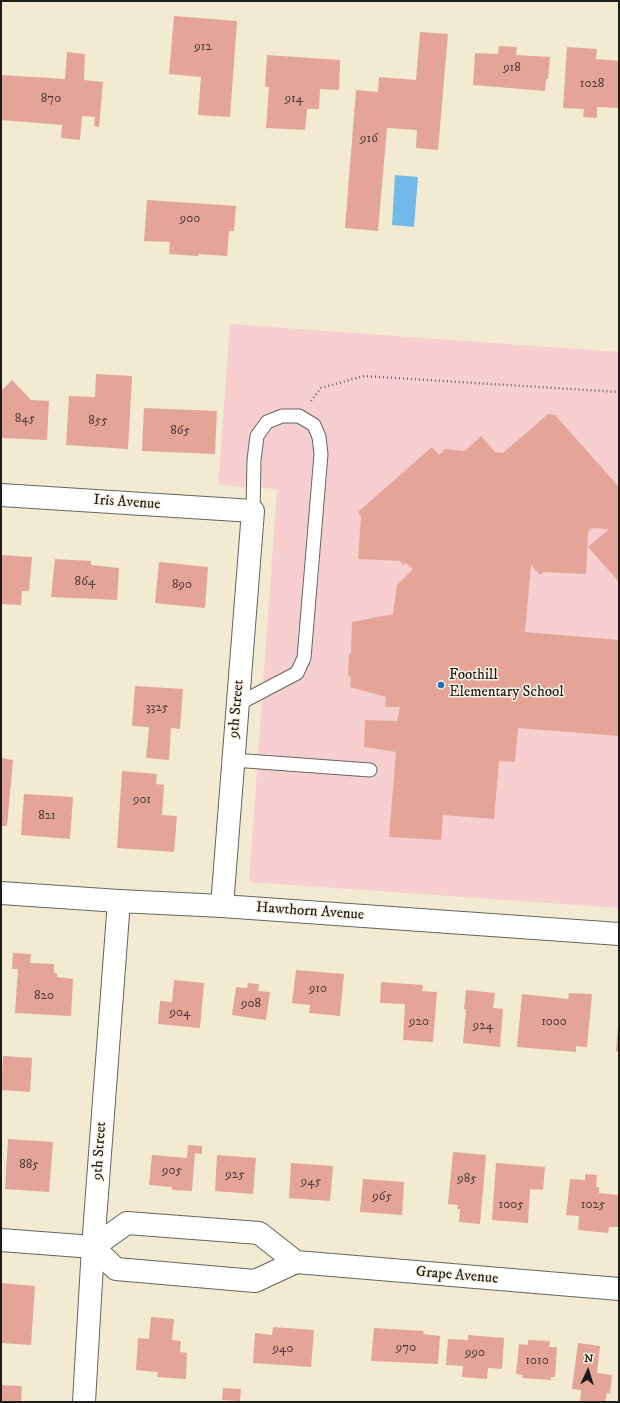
<!DOCTYPE html>
<html>
<head>
<meta charset="utf-8">
<style>
  body { margin:0 }
  #map { position:relative; width:620px; height:1403px; overflow:hidden; background:#f2ebd2; font-family:"IM FELL DW Pica",serif }
  canvas { display:block }
  .frame { position:absolute; inset:0; border:2px solid #1c1c1c; pointer-events:none }
  .north { position:absolute; left:568px; top:1351px; width:40px; height:40px; -webkit-text-stroke:3px #fcf5e5; paint-order:stroke; rotate:4deg; font-size:11px; font-weight:700; line-height:16px; text-align:center; color:#1c1c1c }
  .north::after { content:''; display:block; margin:auto; width:14px; height:18px; background:#1c1c1c; clip-path:polygon(50% 0,100% 100%,50% 72%,0 100%) }
</style>
</head>
<body>
<div id="map">
<canvas width="620" height="1403"></canvas>
<div class="frame"></div>
<div class="north">N</div>
</div>
<script>
const c = document.querySelector('canvas').getContext('2d');
c.lineJoin = 'round';
function fillPath(path, color) {
  c.fillStyle = color;
  c.fill(path, 'evenodd');
}
function trace(path, color, width, dash) {
  c.strokeStyle = color;
  c.lineWidth = width;
  c.lineCap = dash ? 'butt' : 'round';
  c.setLineDash(dash || []);
  c.stroke(path);
}
function drawText(font, color, halo, rows, align = 'center') {
  c.font = font + ' "IM FELL DW Pica",serif';
  c.lineWidth = 3;
  c.setLineDash([]);
  c.textBaseline = 'middle';
  c.strokeStyle = halo;
  c.fillStyle = color;
  for (const [text, x, y, turn = 0] of rows) {
    c.save();
    c.translate(x, y);
    c.rotate((+turn || 0) * Math.PI / 180);
    c.textAlign = isNaN(turn) ? turn : align;
    if (halo) c.strokeText(text, 0, 0);
    c.fillText(text, 0, 0);
    c.restore();
  }
}
fillPath(new Path2D(`
  M230 324 619 352V908L249 882 277 489 218 485Z`), '#f7cfd0');
fillPath(new Path2D(`
  M395 175 418 177 414 227 392 225Z`), '#72baea');
fillPath(new Path2D(`
  M174 16 237 21 230 117 198 115 201 77 169 74Z
  M420 32 448 34 438 150 416 148 417 130 387 128 378 231 345 228 356 90 378 92 379 77 416 80Z
  M499 46 517 47 516 55 550 57 548 79H546L545 91 473 85 475 53 498 54Z
  M567 47 597 49 596 59 619 61V108L597 107V118L583 117 584 109 563 108Z
  M67 52 85 54 84 80 103 82 99 127 94 126 95 117 82 116 80 140 61 138 62 125 1 120V75L65 79Z
  M267 55 340 60 339 90 320 89 319 109H307L305 130 266 128 269 87H265Z
  M147 200 236 206 234 231H229L227 256 199 254 198 256 169 254 170 242 144 241Z
  M96 374 132 376 128 449 66 445 69 396 95 397Z
  M12 380 31 400 49 401 47 440 1 438V391Z
  M144 408 217 411 215 454 142 451Z
  M548 414 555 415 619 487V582L588 547 609 529 592 528 588 532 586 574 543 572 540 575 531 565 525 632 619 640V736L518 728 515 762 499 761 494 819 443 815 441 840 389 837 396 752 364 747 365 720 397 721 400 707H385L386 697 350 687 351 677 348 676 349 654H351L352 622 393 614 397 585 413 569 406 563 403 565 400 561 358 559 361 516 358 512 432 447 439 455 445 449 465 451 481 436 495 452 503 453Z
  M1 555 32 557 29 591H22L21 605 1 604Z
  M55 559 91 561V565L119 568 117 600 51 597Z
  M159 562 208 567 205 608 155 603Z
  M135 686 183 689 180 729 171 728 169 760 146 758 149 727 132 726Z
  M1 758 13 760 7 826H1Z
  M122 771 157 774 156 784 164 785 162 815 177 816 174 852 117 848Z
  M24 794 73 797 70 839 21 835Z
  M13 953 31 954 30 963 54 964V973H57V977L73 979 71 1016 15 1013 18 969H12Z
  M296 970 344 974 340 1016 309 1013 310 1005 292 1003Z
  M174 980 204 983 200 1028 158 1024 160 1001 172 1002Z
  M381 982 423 985 422 991 437 992 433 1042 403 1040 405 1004 380 1003Z
  M248 983 259 984 258 991 270 992 266 1020 232 1015 236 987 247 988Z
  M466 990 495 993 493 1008 503 1009 500 1047 463 1043 466 1009H464Z
  M569 993 592 994 587 1047 576 1046V1052L517 1047 522 994 568 999Z
  M618 1026H619V1052L616 1051Z
  M3 1056 32 1058 30 1092 1 1090Z
  M8 1139 53 1142 49 1192 5 1189Z
  M188 1145 202 1146V1154L195 1153 192 1191 172 1190V1187L149 1185 152 1155 187 1158Z
  M453 1152 486 1155 480 1224 459 1222 460 1209H457L458 1205 448 1204Z
  M217 1155 256 1158 253 1194 215 1191Z
  M291 1163 333 1166 330 1201 289 1198Z
  M496 1163 545 1167 543 1190 530 1189 528 1223 492 1220Z
  M585 1174 597 1175 596 1187H599V1193L619 1195V1227H609L608 1233 578 1230 579 1216 566 1215 570 1179 585 1180Z
  M363 1179 404 1182 402 1215 360 1212Z
  M1 1283 35 1286 31 1345 1 1343Z
  M151 1317 174 1319 172 1340 181 1341 180 1352 187 1353 186 1379 157 1377 158 1372 136 1370 138 1338 149 1339Z
  M273 1327 314 1330 311 1367 253 1363 255 1333 272 1335Z
  M374 1328 424 1331 423 1334 440 1336 438 1364 371 1361Z
  M468 1335 504 1338 502 1369 488 1368 487 1379 462 1377 463 1366 446 1365 448 1339 468 1340Z
  M528 1340 550 1341 549 1347H557L555 1377H551V1380L522 1378 523 1375 516 1374 519 1344 528 1345Z
  M578 1343 600 1346 597 1373 612 1375 610 1394 607 1393 605 1402H580L581 1390 572 1389Z
  M1 1385 22 1386 21 1402H1Z
  M223 1388 241 1389 240 1401 222 1400Z`), '#e4a498');
const service = new Path2D(`
  M238 704 297 673 304 658 321 454 319 437 314 425 299 416H282L267 422 257 436 254 460 253 511
  M233 760 370 770`);
const minor = new Path2D(`
  M1 495 253 511 222 906
  M1 893 119 901
  M1 1240 93 1247 127 1223 259 1233 296 1262
  M93 1247 116 1269 255 1281 296 1262 619 1289`);
const tertiary = new Path2D(`
  M84 1402 93 1247 119 901 222 906 619 934`);
trace(service, '#67645c', 15);
trace(minor, '#67645c', 24);
trace(tertiary, '#67645c', 24);
trace(new Path2D(`
  M311 401 321 388 364 376 619 392`), '#67645c', 2.5, [1, 3]);
trace(service, '#fff', 13);
trace(minor, '#fff', 22);
trace(tertiary, '#fff', 22);
for (const [x, y, r, color] of [
  [441,685,4,"#1f6fb2"]
]) {
  const dot = new Path2D();
  dot.arc(x, y, r, 0, 2 * Math.PI);
  c.fillStyle = color;
  c.fill(dot);
  trace(dot, '#fcf5e5', 1.5);
}
drawText('13px', '#4e3e3b', null, [
  ["912",203,47],
  ["918",512,68],
  ["1028",592,84],
  ["870",51,99],
  ["914",294,99],
  ["916",369,139],
  ["900",190,219],
  ["845",25,419],
  ["855",98,421],
  ["865",180,431],
  ["864",85,582],
  ["890",182,585],
  ["3325",157,708],
  ["901",142,800],
  ["821",47,816],
  ["910",318,989],
  ["820",44,996],
  ["908",251,1004],
  ["904",180,1013],
  ["920",419,1022],
  ["1000",554,1022],
  ["924",483,1026],
  ["885",29,1165],
  ["905",172,1171],
  ["925",235,1175],
  ["985",467,1179],
  ["945",311,1182],
  ["965",382,1197],
  ["1005",511,1205],
  ["1025",593,1205],
  ["970",406,1348],
  ["940",283,1349],
  ["990",475,1353],
  ["1010",537,1361]
]);
drawText('15px', '#1c1c1c', '#fcf5e5', [
  ["Iris Avenue",127,503,4],
  ["9th Street",237,709,-85],
  ["Hawthorn Avenue",310,912,4],
  ["9th Street",100,1151,-86],
  ["Grape Avenue",457,1276,5]
]);
drawText('15px', '#1c1c1c', '#fcf5e5', [
  ["Foothill",449,676],
  ["Elementary School",449,693]
], 'left');
</script>
</body>
</html>
